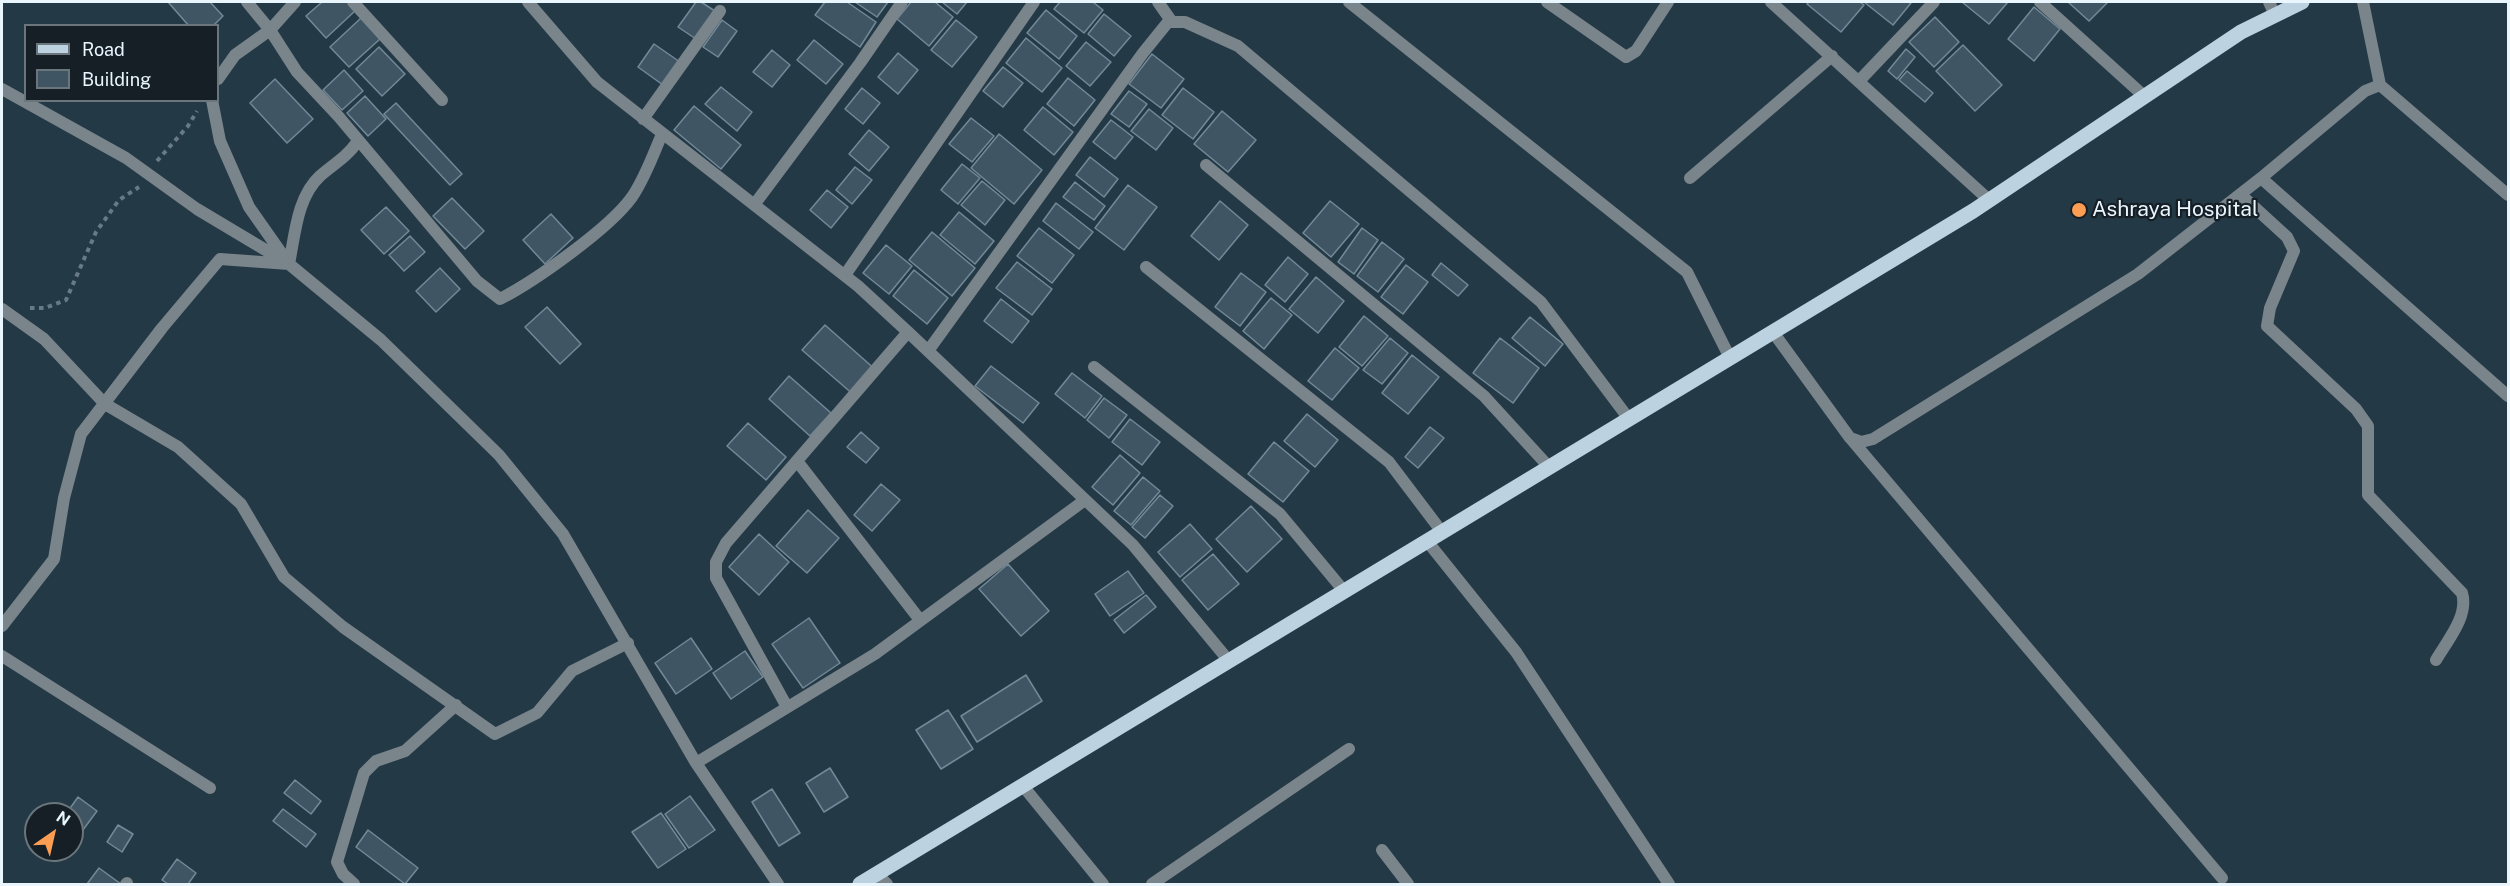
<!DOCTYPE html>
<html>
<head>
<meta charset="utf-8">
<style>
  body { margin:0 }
  #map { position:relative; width:2510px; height:886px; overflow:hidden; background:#243946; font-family:"Public Sans",sans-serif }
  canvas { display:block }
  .frame { position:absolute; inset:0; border:3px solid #e9f6fe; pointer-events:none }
  .legend { position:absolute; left:24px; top:24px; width:195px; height:78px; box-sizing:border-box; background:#161f25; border:2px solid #6a757c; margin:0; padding:8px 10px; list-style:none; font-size:18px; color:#e9f6fe }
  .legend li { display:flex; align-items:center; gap:12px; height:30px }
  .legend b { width:30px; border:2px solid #6a757c }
  .north { position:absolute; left:24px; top:802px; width:60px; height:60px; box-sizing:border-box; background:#161f25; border:2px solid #6a757c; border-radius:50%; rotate:34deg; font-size:16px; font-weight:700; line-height:24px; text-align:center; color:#e9f6fe }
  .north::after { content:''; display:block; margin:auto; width:21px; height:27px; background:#fc9d54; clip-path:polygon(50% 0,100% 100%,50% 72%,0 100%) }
</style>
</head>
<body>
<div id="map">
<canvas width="2510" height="886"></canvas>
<div class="frame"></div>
<ul class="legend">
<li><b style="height:8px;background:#bdd2e0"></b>Road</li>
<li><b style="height:16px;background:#405563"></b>Building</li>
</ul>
<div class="north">N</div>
</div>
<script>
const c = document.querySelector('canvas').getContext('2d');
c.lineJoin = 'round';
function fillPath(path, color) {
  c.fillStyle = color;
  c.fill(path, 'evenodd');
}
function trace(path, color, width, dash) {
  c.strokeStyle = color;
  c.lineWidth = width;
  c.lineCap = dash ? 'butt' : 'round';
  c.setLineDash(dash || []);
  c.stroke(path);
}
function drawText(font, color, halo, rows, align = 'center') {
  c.font = font + ' "Public Sans",sans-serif';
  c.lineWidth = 4.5;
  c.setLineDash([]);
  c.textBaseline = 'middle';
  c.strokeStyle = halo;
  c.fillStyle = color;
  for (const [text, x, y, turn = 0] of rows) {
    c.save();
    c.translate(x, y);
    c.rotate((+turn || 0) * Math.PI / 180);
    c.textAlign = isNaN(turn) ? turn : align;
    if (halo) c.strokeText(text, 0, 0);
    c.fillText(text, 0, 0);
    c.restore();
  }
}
const building = new Path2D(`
  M168 2H210L223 16 213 26H189Z
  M322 2H348L356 10 326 38 306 16Z
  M696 2H701L715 11 696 39 678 27Z
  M825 2H847L876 22 860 47 815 15Z
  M855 2H888L877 17Z
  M911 2H935L953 17 929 46 897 19Z
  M942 2H967L957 14Z
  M1060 2H1093L1103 10 1084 33 1054 9Z
  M1809 2H1860L1864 5 1841 32 1807 4Z
  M1864 2H1908L1911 3 1893 25Z
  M1962 2H2008L1989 24Z
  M2068 2H2108L2089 21Z
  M2034 7 2060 29 2034 61 2008 39Z
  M1046 10 1077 36 1059 59 1027 33Z
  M1104 14 1131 36 1114 56 1088 34Z
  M1935 17 1959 42 1934 67 1909 42Z
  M361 18 380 39 349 67 330 47Z
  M722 20 737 31 718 57 703 47Z
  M956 20 977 37 952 67 931 50Z
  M1026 38 1062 68 1042 92 1006 63Z
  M814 40 843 64 826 84 797 60Z
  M1086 42 1111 62 1090 86 1066 66Z
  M654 44 680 62 663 85 638 67Z
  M1963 45 2002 85 1975 111 1936 71Z
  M379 47 405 74 382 96 356 69Z
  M1906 49 1915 57 1897 79 1888 71Z
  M772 50 790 65 772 87 753 72Z
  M898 53 918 70 898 94 878 77Z
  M1152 54 1184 79 1161 108 1129 84Z
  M1003 67 1023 83 1003 107 983 91Z
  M344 70 363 91 342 110 323 90Z
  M1907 71 1933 93 1925 102 1899 80Z
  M1068 78 1095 100 1074 126 1047 104Z
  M275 79 313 119 287 143 250 103Z
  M721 87 752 112 737 131 705 104Z
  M862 88 880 103 863 124 845 109Z
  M1183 88 1214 112 1193 139 1162 115Z
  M1129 91 1147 104 1129 127 1111 114Z
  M365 96 386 119 368 136 347 113Z
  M396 103 462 174 450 185 384 114Z
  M694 106 741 145 721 169 674 130Z
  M1043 107 1073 132 1054 155 1024 130Z
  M1149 109 1173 128 1156 150 1131 131Z
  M1222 111 1256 140 1228 172 1194 144Z
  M971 118 994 136 972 162 949 144Z
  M1111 120 1133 137 1115 159 1093 142Z
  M869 130 889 147 869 171 849 154Z
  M999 134 1042 170 1014 204 971 168Z
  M1090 157 1118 179 1104 197 1076 175Z
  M962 164 980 178 958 204 941 190Z
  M855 167 872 180 852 204 836 190Z
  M982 181 1005 200 985 225 961 205Z
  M1075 182 1105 206 1094 220 1063 197Z
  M1128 185 1157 207 1124 250 1095 228Z
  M827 190 848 207 831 228 810 210Z
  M452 198 484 231 465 249 433 216Z
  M1220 201 1248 225 1219 260 1191 236Z
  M1330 201 1359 224 1331 257 1303 233Z
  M1056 203 1093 232 1079 249 1043 221Z
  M386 207 409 231 384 254 361 230Z
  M959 212 994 241 975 264 940 235Z
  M551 214 573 238 545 264 523 240Z
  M1039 228 1074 255 1052 283 1017 256Z
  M1362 228 1378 240 1354 274 1338 262Z
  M932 232 975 268 952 296 909 260Z
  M410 236 425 252 404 271 389 255Z
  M1382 242 1404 259 1378 292 1357 276Z
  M886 245 912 266 889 294 863 273Z
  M1288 257 1308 274 1285 302 1265 285Z
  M1017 262 1052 289 1032 315 996 288Z
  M1441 263 1468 285 1458 296 1432 275Z
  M1406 265 1428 282 1403 314 1381 297Z
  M440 268 460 289 436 312 416 291Z
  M914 270 948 298 927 324 893 296Z
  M1241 273 1266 292 1240 326 1215 307Z
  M1316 277 1344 301 1318 333 1289 309Z
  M1271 298 1292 315 1264 349 1243 331Z
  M1001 299 1029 321 1012 343 984 321Z
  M547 307 581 344 560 364 525 327Z
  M1364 316 1388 336 1362 366 1339 347Z
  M1530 317 1563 344 1545 366 1512 338Z
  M825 325 877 371 855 396 802 350Z
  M1390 338 1408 353 1382 384 1363 370Z
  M1500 338 1539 368 1513 403 1473 373Z
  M1335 348 1359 368 1332 400 1308 381Z
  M1412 355 1439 377 1408 414 1382 393Z
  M991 366 1039 403 1023 423 975 386Z
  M1072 373 1102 396 1085 418 1055 394Z
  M789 376 831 413 810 436 769 399Z
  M1104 398 1127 415 1109 438 1087 420Z
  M1307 414 1338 440 1315 467 1284 441Z
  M1130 419 1160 442 1142 465 1112 442Z
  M748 423 786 457 766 480 727 446Z
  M1430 427 1444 438 1418 468 1405 457Z
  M861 432 879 448 866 463 847 447Z
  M1274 442 1309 471 1283 502 1248 474Z
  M1120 455 1140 473 1113 505 1092 487Z
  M1143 477 1160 491 1131 525 1114 511Z
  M881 484 900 500 872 531 854 515Z
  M1160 495 1173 506 1145 538 1132 527Z
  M1251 506 1282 539 1247 572 1216 539Z
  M808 510 839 538 807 573 776 546Z
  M1190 524 1212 549 1180 577 1158 552Z
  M759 534 789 562 759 595 729 567Z
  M1213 554 1239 584 1208 610 1182 580Z
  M1008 564 1049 611 1021 636 979 589Z
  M1128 571 1144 593 1110 616 1095 594Z
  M1146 595 1156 607 1124 633 1114 620Z
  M809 618 840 663 803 688 772 644Z
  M691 638 712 669 676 694 655 663Z
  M745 651 763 677 731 699 713 673Z
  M1026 675 1042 701 977 742 961 716Z
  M948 710 973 749 941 769 916 730Z
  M830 768 848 797 824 812 806 783Z
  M295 780 321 801 311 814 284 793Z
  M772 789 800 833 779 846 752 802Z
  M690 796 715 830 689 848 665 814Z
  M78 797 97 811 74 842 72 814H66Z
  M283 809 316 834 306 847 273 821Z
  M661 813 686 849 658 868 632 832Z
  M118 825 133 834 122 852 107 842Z
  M368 830 418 868 405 884 356 847Z
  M177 859 196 873 188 884H168L162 880Z
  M99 868 121 884H87Z`);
fillPath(building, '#405563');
trace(building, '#728998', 1.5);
trace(new Path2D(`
  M157 161 188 126 197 111
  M30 308H45L66 300 96 232 119 200 139 187`), '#687a85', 4, [4.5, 4.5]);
trace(new Path2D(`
  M1382 850 1408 884`), '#7a848b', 12);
trace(new Path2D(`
  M247 2 270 30 297 72 339 117 477 281 500 299C535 281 610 228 632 197 645 178 653 155 662 134
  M353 2 442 100
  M528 2 597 82 858 286 908 332 1133 545 1229 661
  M1158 2 1172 22
  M1349 2 1687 272 1730 358
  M1547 2 1626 57 1636 51 1668 2
  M1771 2 1989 200
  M2040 2 2144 96
  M2269 2 2275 15
  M2363 2 2380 85
  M218 79 235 55 270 30 295 2
  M1859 81 1934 2
  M2 89 126 158 197 209 289 264 381 340 499 455 563 534 696 763 778 884
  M643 119 720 11
  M1206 165 1484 396 1549 467
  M1690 178 1832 56
  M2261 178 2508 396
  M2241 195 2287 237 2294 251 2270 308 2267 326 2356 409 2368 426V495L2462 593C2469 616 2447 641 2436 660
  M754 205 860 63 902 2
  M289 264C295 235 297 197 320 176 335 163 346 158 358 141
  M1146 267 1389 462 1442 532
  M845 275 1034 2
  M2 309 44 339 105 404 178 447 241 504 284 577 343 627 495 734 537 713 572 671 628 643
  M1773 332 1850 438 1861 442 1873 439 2138 274 2261 178 2365 91 2380 85 2508 195
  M928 351 1143 53 1168 22H1185L1238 46 1541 302 1629 419
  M1094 367 1280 514 1344 591
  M1851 439 2222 878
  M797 461 920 620
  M1427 541 1516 652 1669 884
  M2 626 54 559 64 498 81 434 162 328 220 259 289 264 249 207 220 141 212 100
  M2 656 210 788
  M787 707 716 578V562L726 543 908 332
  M696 763 875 654 1085 500
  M1023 786 1103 884
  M877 874 887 884
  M126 884 127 883
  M354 884 343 874 337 862 364 773 376 761 405 751 456 705
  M1152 884 1349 749`), '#7a848b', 12);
trace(new Path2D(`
  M860 884 1973 211 2241 32 2302 2`), '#bdd2e0', 15);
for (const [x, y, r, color] of [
  [2079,210,8,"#fc9d54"]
]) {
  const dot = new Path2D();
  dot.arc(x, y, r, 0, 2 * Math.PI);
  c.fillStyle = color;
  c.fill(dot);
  trace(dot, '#161f25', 2);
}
drawText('21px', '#e9f6fe', '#161f25', [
  ["Ashraya Hospital",2092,210]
], 'left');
</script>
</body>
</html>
